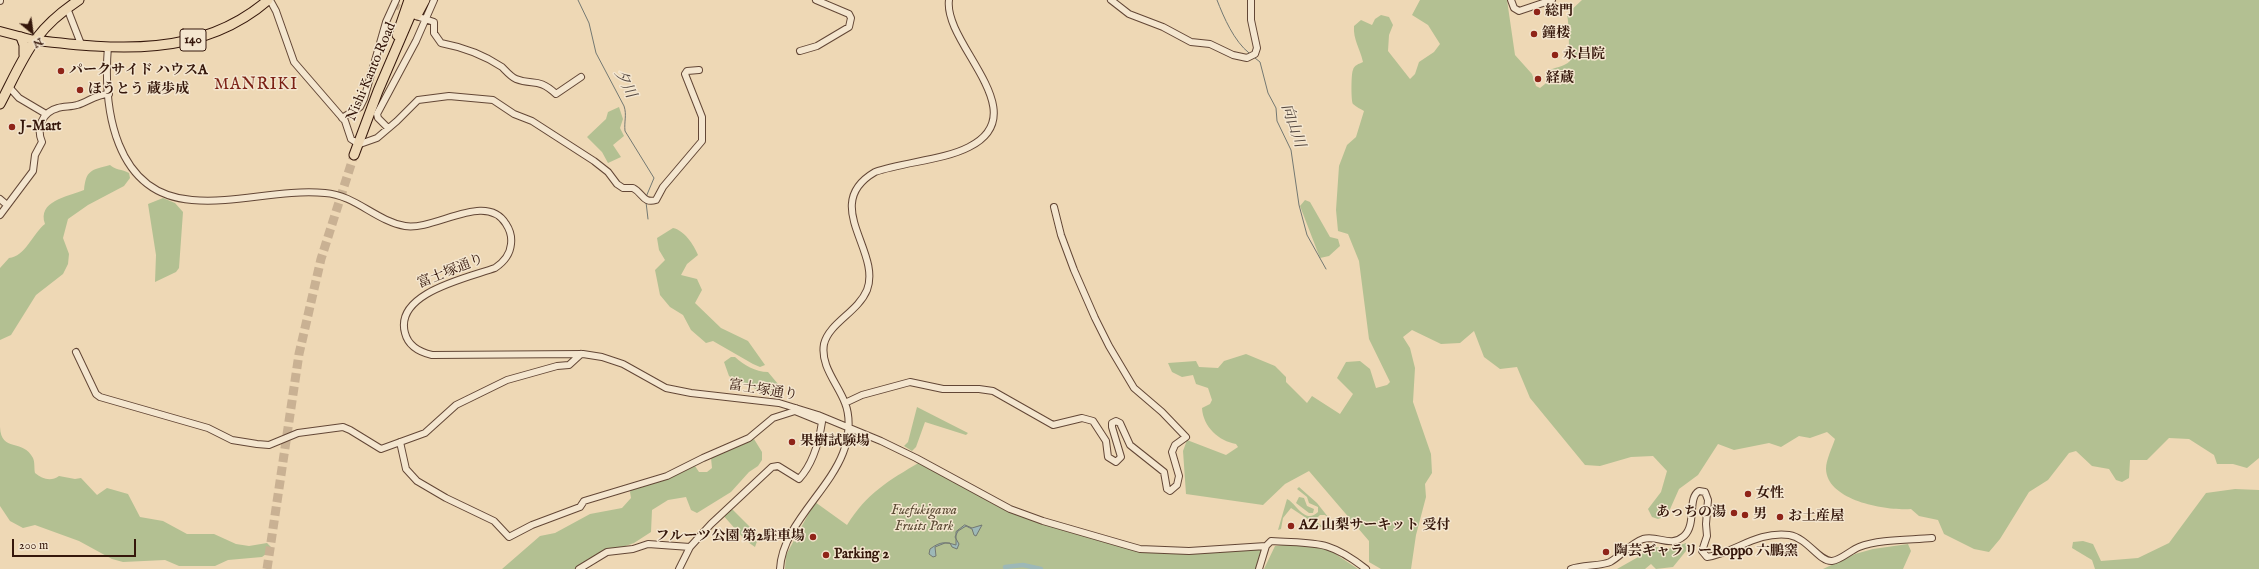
<!DOCTYPE html>
<html>
<head>
<meta charset="utf-8">
<style>
  body { margin:0 }
  #map { position:relative; width:2259px; height:569px; overflow:hidden; background:#eed8b5; font-family:"IM FELL English",serif }
  canvas { display:block }
  .north { position:absolute; left:12px; top:12px; width:40px; height:40px; -webkit-text-stroke:3px #f4e6cf; paint-order:stroke; rotate:151deg; font-size:11px; font-weight:700; line-height:16px; text-align:center; color:#35170b }
  .north::after { content:''; display:block; margin:auto; width:14px; height:18px; background:#35170b; clip-path:polygon(50% 0,100% 100%,50% 72%,0 100%) }
  .scale { position:absolute; left:12px; top:539px; width:124px; height:18px; box-sizing:border-box; border:2px solid #35170b; border-top:0; padding-left:5px; font-size:12px; line-height:14px; white-space:nowrap; color:#35170b; -webkit-text-stroke:3px #f4e6cf; paint-order:stroke }
</style>
</head>
<body>
<div id="map">
<canvas width="2259" height="569"></canvas>
<div class="north">N</div>
<div class="scale">200 m</div>
</div>
<script>
const c = document.querySelector('canvas').getContext('2d');
c.lineJoin = 'round';
function fillPath(path, color) {
  c.fillStyle = color;
  c.fill(path, 'evenodd');
}
function trace(path, color, width, dash) {
  c.strokeStyle = color;
  c.lineWidth = width;
  c.lineCap = dash ? 'butt' : 'round';
  c.setLineDash(dash || []);
  c.stroke(path);
}
function drawText(font, color, halo, rows, align = 'center') {
  c.font = font + ' "IM FELL English","Noto Serif JP",serif';
  c.lineWidth = 3;
  c.setLineDash([]);
  c.textBaseline = 'middle';
  c.strokeStyle = halo;
  c.fillStyle = color;
  for (const [text, x, y, turn = 0] of rows) {
    c.save();
    c.translate(x, y);
    c.rotate((+turn || 0) * Math.PI / 180);
    c.textAlign = isNaN(turn) ? turn : align;
    if (halo) c.strokeText(text, 0, 0);
    c.fillText(text, 0, 0);
    c.restore();
  }
}
fillPath(new Path2D(`
  M1420 0H1507L1515 55 1532 74 1536 86 1540 88 1545 84 1547 72C1555 66 1563 68 1570 61 1568 45 1570 31 1567 14L1582 0H2259V458L2247 468 2233 464H2217L2214 455 2189 439 2169 438 2147 460H2130L2129 478 2122 482 2116 480 2109 469 2092 466 2076 451 2069 453 2048 480 2029 492 2000 539 1989 552 1974 549 1944 534 1938 520 1919 516 1911 509C1887 511 1827 501 1826 469 1826 460 1832 448 1835 439L1827 432 1810 438 1799 436 1781 447 1769 443 1734 450 1718 444 1698 475 1679 489 1667 516 1658 519 1652 517 1648 509 1661 492 1667 471 1653 456 1631 457 1600 466 1585 465 1530 398 1517 367 1500 369 1484 357 1474 331 1460 343 1441 344 1412 330 1403 337 1410 348 1415 368 1413 402 1431 454 1432 473 1425 484 1426 497 1416 535 1411 569H1381L1369 562V541L1309 471 1285 484 1263 505 1186 494 1183 451 1187 440 1226 455 1238 447 1236 444C1219 441 1203 427 1202 408L1210 404 1212 400 1208 388 1196 384 1193 375 1182 377 1172 372 1168 363 1196 361 1199 367 1218 368 1224 361 1246 354 1275 366 1286 377V382L1307 403 1312 396 1340 414 1353 394 1337 378 1346 362 1360 361 1370 369 1376 388 1387 385 1390 382 1369 339 1359 261 1348 234 1338 231 1336 210 1339 166 1347 145 1356 137 1364 111C1361 109 1356 107 1353 104 1351 102 1351 73 1353 70 1354 65 1359 64 1363 62 1360 48 1353 40 1354 26L1361 20 1372 25 1375 19 1381 15 1389 17 1393 25 1389 35 1388 51 1410 79 1415 74 1419 62 1434 52 1440 44 1428 25 1412 15Z
  M619 107 623 119 620 128 624 136 613 145 621 157 608 163 602 152 587 137 606 119 608 112Z
  M110 165C115 170 122 169 129 173L130 178 124 186 88 205 68 219 63 238 69 254 68 264 63 274 36 295 11 335 0 340V268L9 258C25 257 33 233 45 224 37 201 67 197 84 190 86 170 91 170 110 165Z
  M163 198 175 203 183 212 179 268 176 272 155 282 156 255 148 204Z
  M1305 200 1310 202 1330 237 1338 239 1340 246 1329 256 1320 258 1300 206Z
  M673 228C684 230 694 245 698 255L687 264 681 275 697 279 702 290 695 303 721 328 748 341 765 365 760 367 753 364 713 341 706 343 691 330 683 315 670 307 660 295 655 270 665 260 659 250 657 238Z
  M731 357H735C744 365 755 372 768 372L778 384 776 391 763 395 749 384 738 382 729 376 724 362Z
  M917 407 968 433 966 435 925 422 916 447 912 451 904 446 908 442Z
  M0 427C1 453 23 438 33 458 35 462 34 469 35 473 42 479 51 482 59 476L75 479 81 478 97 495 107 488 128 494 140 517 163 521 187 534H214L236 544 249 546 267 543 273 549 262 557 228 560 215 566H179L165 560 123 562 112 559 79 541 35 525 23 528 10 521 0 506Z
  M754 439 762 452V460L758 466 749 472 731 492 697 513 691 510 686 497 668 500 652 510 651 532 634 543 617 549 579 569H502L540 536 555 533 590 514 622 508 631 498 630 492 632 488 676 475 695 466 699 472H707L712 468 711 458 717 454Z
  M920 462 1003 508 1137 550 1264 546 1260 569H785L786 555 815 502 847 525C867 493 888 481 920 462Z
  M1299 487 1317 503 1332 522 1325 515H1320L1317 518V522L1323 527H1320L1291 508 1283 518 1281 529 1278 530 1287 499C1296 503 1305 525 1318 512V507L1309 503 1307 497 1297 489Z
  M2235 489 2259 490V569H2095L2092 560 2072 548 2073 542 2083 541 2093 544 2101 561 2138 558 2169 543 2206 493Z
  M1299 497 1304 498 1307 506 1314 509 1313 513H1309L1296 503Z
  M730 507 757 534 760 533 755 547 745 540 722 514Z
  M1686 543V551L1673 567 1656 569 1651 564 1645 569H1617L1640 556 1649 546 1668 549Z
  M1293 544 1328 549 1358 569H1264L1275 546Z
  M1908 544 1911 551 1903 569H1823L1855 554 1873 549Z`), '#b3c092');
const water = new Path2D(`
  M965 525 972 528 982 525 976 536 974 535 972 529 966 526 958 531 955 537 959 544 957 549 952 547 950 543H945L935 547 936 556 933 557 929 554 930 549C941 541 945 542 956 545V532Z`);
fillPath(water, '#9db8b7');
trace(water, '#737872', 1);
trace(new Path2D(`
  M578 0 589 23 596 53 624 106C627 115 624 121 625 131L654 178 646 197
  M1217 0C1224 18 1234 41 1249 53
  M1255 58 1260 62 1268 93 1276 108 1277 121 1291 150 1299 205 1307 235 1326 269
  M646 202 648 219`), '#737872', 1);
trace(new Path2D(`
  M1005 567 1023 565 1041 569`), '#9db8b7', 4.5);
trace(new Path2D(`
  M394 5 409 12`), '#c9b193', 6, [6, 3]);
trace(new Path2D(`
  M267 569 299 354 321 259 354 155`), '#c9b193', 9, [9, 4.5]);
const minor = new Path2D(`
  M270 0 276 11 294 62 345 121 351 139 354 141
  M1111 0 1129 14 1163 27 1191 42 1210 44 1233 55 1247 58 1255 54 1257 48 1251 20V0
  M1511 0 1514 8 1519 11 1552 0
  M0 1V0
  M67 8 81 44
  M419 17 434 22V33L441 43C462 47 484 55 502 67 506 71 511 77 516 79 533 86 538 77 556 94L581 77
  M108 46C103 108 114 194 192 200 236 204 280 189 325 193 355 195 376 221 405 226 435 231 486 191 506 224 510 230 512 236 511 244 510 255 504 262 495 268 467 278 394 293 405 333 408 345 419 352 432 355L583 354 602 357 623 364 666 388 691 393 779 403 818 415 881 441 916 458 1010 509 1043 521 1126 545 1140 549 1189 551 1266 546
  M800 51 817 46 849 27 851 18 849 14 816 0
  M9 87 19 98 46 114
  M342 118 360 107 364 99 386 22 396 0
  M388 128 378 118 377 114 416 41 434 0
  M360 144 377 138 397 121 418 100 449 96 493 100 514 114 532 121 594 161 608 172 617 184 623 188H633C643 193 643 204 656 200L663 187 702 141V117L685 74 687 71 699 70
  M0 199 7 205
  M0 215 33 171 35 155 42 142C36 128 42 112 58 108 64 106 71 107 77 105 88 102 96 94 109 94
  M76 352 96 394 100 397 208 428 232 440 257 444 269 445 298 433 343 427 350 430 381 449 425 433 456 405 507 380 557 366 569 365 581 354
  M845 403 862 395 910 382 943 389H979L993 391 1053 425 1082 418 1093 421 1106 441 1108 457 1116 462 1121 457 1112 427V423L1116 421 1120 423 1130 445 1164 472 1167 489 1170 491 1177 485 1179 476 1172 452 1175 445 1186 437 1162 412 1134 388 1109 346 1095 318 1074 270 1061 235 1054 207
  M400 442 406 469 417 481 446 498 494 521 509 537 532 525 580 507 584 501 667 476 703 458 749 438 773 418 795 411 796 408
  M579 569 607 552 633 549 648 544 690 547
  M679 569 690 547 711 524 772 467 778 466 799 479C812 465 819 442 822 422L795 411
  M780 569C782 526 828 492 843 453 849 438 851 418 845 403 838 384 820 366 824 344 829 323 858 312 867 290 882 251 820 204 875 172 904 162 944 160 969 147 1037 113 943 44 949 0
  M1259 569 1266 546 1271 541C1316 544 1328 539 1366 569
  M1571 569C1582 565 1602 566 1610 562 1621 556 1631 543 1643 539 1659 535 1670 548 1684 536 1697 524 1687 498 1699 491L1705 492 1708 500 1706 524 1707 536 1702 551 1707 557C1735 553 1756 531 1789 535 1808 538 1819 562 1832 561 1841 560 1851 550 1859 547 1879 539 1911 540 1932 538`);
const major = new Path2D(`
  M0 31 34 40`);
const highway = new Path2D(`
  M417 15 425 0
  M397 35 409 0
  M21 37 24 45V55
  M34 40C116 50 201 58 268 0
  M0 104C25 56 32 31 79 0
  M354 155 378 91 417 0`);
trace(minor, '#634736', 8);
trace(major, '#35170b', 10);
trace(highway, '#35170b', 11);
trace(minor, '#f4e6cf', 6);
trace(major, '#eed8b5', 8);
trace(highway, '#eed8b5', 9);
for (const [x, y, r, color] of [
  [1537,12,4,"#8f2418"],
  [1534,34,4,"#8f2418"],
  [1555,55,4,"#8f2418"],
  [61,71,4,"#8f2418"],
  [1538,79,4,"#8f2418"],
  [80,90,4,"#8f2418"],
  [12,127,4,"#8f2418"],
  [792,442,4,"#8f2418"],
  [1748,494,4,"#8f2418"],
  [1734,513,4,"#8f2418"],
  [1745,515,4,"#8f2418"],
  [1780,517,4,"#8f2418"],
  [1291,526,4,"#8f2418"],
  [813,537,4,"#8f2418"],
  [1606,552,4,"#8f2418"],
  [826,555,4,"#8f2418"]
]) {
  const dot = new Path2D();
  dot.arc(x, y, r, 0, 2 * Math.PI);
  c.fillStyle = color;
  c.fill(dot);
  trace(dot, '#f4e6cf', 1.5);
}
for (const [x, y, w] of [
  [193,40,26]
]) {
  const box = new Path2D();
  box.roundRect(x - w / 2, y - 11, w, 22, 3);
  c.fillStyle = '#f4e6cf';
  c.fill(box);
  trace(box, '#35170b', 1);
}
drawText('bold 13px', '#35170b', null, [
  ["140",193,40]
]);
drawText('bold 14px', '#35170b', '#f4e6cf', [
  ["総門",1545,12],
  ["鐘楼",1542,34],
  ["永昌院",1563,55],
  ["パークサイド ハウスA",69,71],
  ["経蔵",1546,79],
  ["ほうとう 蔵歩成",88,90],
  ["J-Mart",20,127],
  ["果樹試験場",800,442],
  ["女性",1756,494],
  ["あっちの湯",1726,513,"right"],
  ["男",1753,515],
  ["お土産屋",1788,517],
  ["AZ 山梨サーキット 受付",1299,526],
  ["フルーツ公園 第2駐車場",805,537,"right"],
  ["陶芸ギャラリーRoppo 六鵬窯",1614,552],
  ["Parking 2",834,555]
], 'left');
drawText('14px', '#35170b', '#f4e6cf', [
  ["Nishi Kanto Road",372,72,-67],
  ["富士塚通り",451,272,-22],
  ["富士塚通り",763,391,9]
]);
drawText('italic 14px', '#5b4a34', '#f4e6cf', [
  ["Fuefukigawa",924,511],
  ["Fruits Park",924,527]
]);
drawText('italic 15px', '#54473f', '#f4e6cf', [
  ["夕川",624,84,63],
  ["向山川",1292,126,71]
]);
c.letterSpacing = '1px';
drawText('16px', '#7a1f14', '#f4e6cf', [
  ["MANRIKI",256,86]
]);
c.letterSpacing = '0px';
</script>
</body>
</html>
